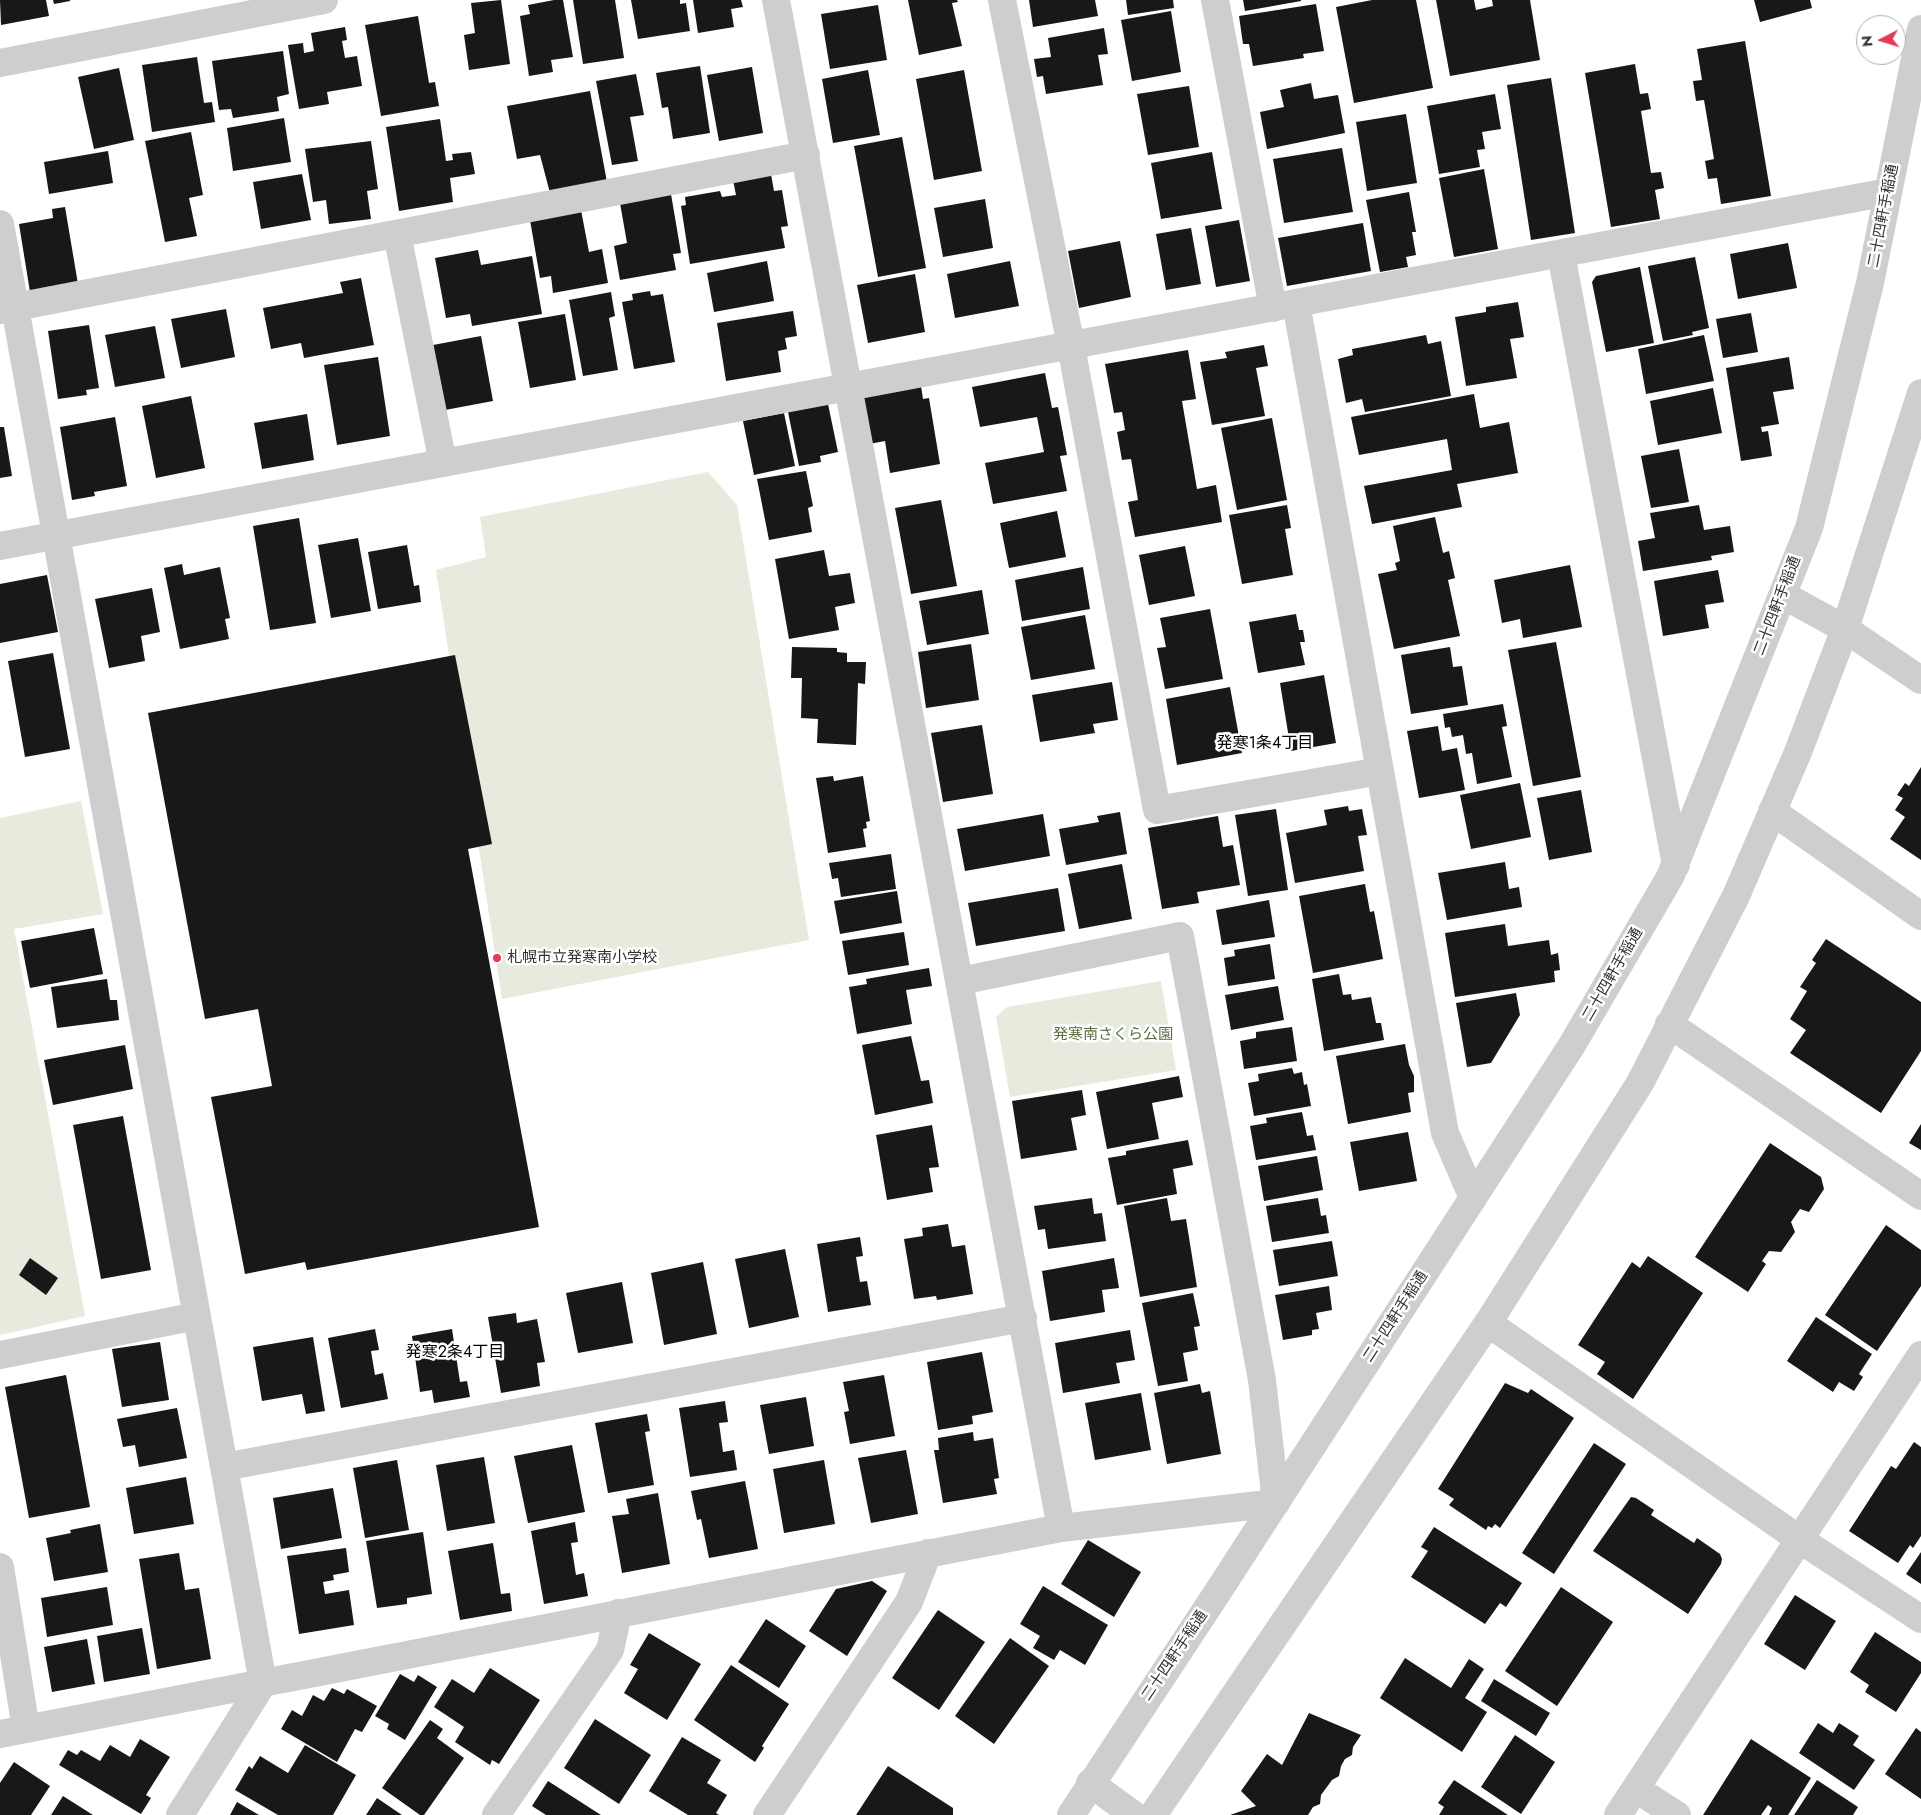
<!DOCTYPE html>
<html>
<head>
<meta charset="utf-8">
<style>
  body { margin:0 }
  #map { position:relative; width:1921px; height:1815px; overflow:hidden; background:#fff; font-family:Jost,sans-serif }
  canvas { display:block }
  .north { position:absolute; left:1856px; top:15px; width:50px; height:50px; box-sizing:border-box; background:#fff; border:1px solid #adadad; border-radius:50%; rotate:265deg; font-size:14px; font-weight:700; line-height:20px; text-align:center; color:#313131 }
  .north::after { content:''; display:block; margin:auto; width:18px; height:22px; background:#e23a58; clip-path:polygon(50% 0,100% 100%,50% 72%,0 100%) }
</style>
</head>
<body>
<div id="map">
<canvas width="1921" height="1815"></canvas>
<div class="north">N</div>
</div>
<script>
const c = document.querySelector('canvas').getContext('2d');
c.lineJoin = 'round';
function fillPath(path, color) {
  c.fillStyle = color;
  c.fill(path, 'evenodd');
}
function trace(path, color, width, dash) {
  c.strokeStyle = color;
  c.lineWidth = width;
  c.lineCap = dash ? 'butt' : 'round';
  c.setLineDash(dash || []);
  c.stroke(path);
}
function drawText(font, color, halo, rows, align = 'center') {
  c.font = font + ' Jost,"Noto Sans JP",sans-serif';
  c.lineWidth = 5;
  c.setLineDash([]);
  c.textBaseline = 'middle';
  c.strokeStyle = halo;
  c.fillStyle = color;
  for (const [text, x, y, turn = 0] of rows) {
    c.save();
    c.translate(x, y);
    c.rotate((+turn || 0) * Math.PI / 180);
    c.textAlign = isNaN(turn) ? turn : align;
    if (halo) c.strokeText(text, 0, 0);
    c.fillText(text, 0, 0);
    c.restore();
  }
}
fillPath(new Path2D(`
  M708 472 737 505 809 940 502 999 436 570 486 557 480 517Z
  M81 801 103 914 14 929 85 1316 0 1335V818Z
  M1161 981 1176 1070 1010 1097 996 1017 1007 1007Z`), '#e6ebdd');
fillPath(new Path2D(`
  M0 0H46L49 16 1 25Z
  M53 0H70V1L54 4Z
  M501 0 510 64 469 70 464 35 475 33 471 3Z
  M554 0H563L573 57 551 60 553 72 529 76 520 16 530 14 528 5Z
  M573 0H615L624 58 583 64Z
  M631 0H680V4L686 3 690 31 638 39Z
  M693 0H741L743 7 731 9 734 27 698 33Z
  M908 0H957L958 2 952 3 962 46 919 55Z
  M1029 0H1095L1098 16 1033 27Z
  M1126 0H1173L1174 8 1128 15Z
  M1243 0H1301V1L1245 11Z
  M1372 0H1416L1433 88 1354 103 1336 7Z
  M1436 0H1474L1476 10 1493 6 1492 0H1530L1540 60 1450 76Z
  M1754 0H1810L1812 8 1760 22Z
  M1316 4 1324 51 1303 54 1304 58 1253 66 1249 44H1243L1239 16Z
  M878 5 887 60 830 69 821 14Z
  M1171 11 1181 72 1132 81 1121 20Z
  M418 16 429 83 435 82 439 106 381 116 365 25Z
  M345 27 347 40 342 41 345 58 357 56 362 86 327 92 329 104 299 109 288 45 303 43 304 53 314 51 311 33Z
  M1104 28 1108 54 1098 55 1103 85 1046 94 1043 76 1037 77 1034 59 1051 57 1048 38Z
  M1745 41 1771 196 1721 204 1717 178 1708 179 1705 161 1714 159 1704 100 1696 101 1693 81 1702 80 1697 49Z
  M283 51 289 94 277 97 279 111 233 118 231 109 219 110 212 61Z
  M197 57 204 103 212 102 215 122 152 132 142 65Z
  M1635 64 1640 94 1648 93 1651 109 1641 111 1651 173 1661 172 1664 188 1655 190 1660 219 1611 227 1585 73Z
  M700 66 710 133 673 139 668 107 662 108 656 73Z
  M752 67 763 133 719 141 707 75Z
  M119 68 134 140 94 149 78 77Z
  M868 70 880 135 833 143 822 79Z
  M964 70 982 171 934 180 916 79Z
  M636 74 644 115 630 117 638 161 612 165 596 81Z
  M1551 78 1575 233 1531 240 1507 85Z
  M1311 83 1314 99 1338 95 1345 133 1267 149 1260 112 1284 107 1280 90Z
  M1189 86 1199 147 1148 155 1137 94Z
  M590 91 607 182 550 193 540 155 517 159 507 106Z
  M1495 94 1501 129 1482 132 1485 149 1477 150 1480 167 1439 174 1427 106Z
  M1406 114 1417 183 1367 191 1356 122Z
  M284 118 291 162 233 171 227 128Z
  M440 119 446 161 453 160 452 154 471 152 475 174 450 178 453 202 399 211 386 127Z
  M191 132 203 195 189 198 197 236 165 242 145 141Z
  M902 137 926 268 878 277 854 146Z
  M371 141 378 189 367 191 371 219 329 224 326 200 313 202 305 149Z
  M1342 148 1353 212 1284 223 1273 159Z
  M108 151 113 183 49 194 44 162Z
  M1212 152 1222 209 1161 219 1151 163Z
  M1484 169 1498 249 1454 257 1439 178Z
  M302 174 311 220 261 229 253 182Z
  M771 174 774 191 782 190 788 226 781 227 785 248 690 264 681 206 686 205 685 197 720 191 722 197 736 195 733 180Z
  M1409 192 1416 232H1412L1416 255 1406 257 1408 267 1380 272 1366 200Z
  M671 194 681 253 673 254 676 270 620 280 614 246 627 243 620 203Z
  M985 199 993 248 943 257 934 208Z
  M65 207 78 284 30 292 19 224 53 218 52 209Z
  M581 210 589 252 602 249 608 283 553 293 551 276 540 278 530 220Z
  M1239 220 1250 281 1216 287 1205 226Z
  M1363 223 1371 271 1287 286 1278 238Z
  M1191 228 1201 284 1166 290 1156 234Z
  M1120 241 1131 297 1079 308 1068 251Z
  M1788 243 1797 288 1738 299 1730 254Z
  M478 250 481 265 532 256 542 314 472 326 470 314 446 318 435 258Z
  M1695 257 1709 328 1692 332 1693 335 1663 341 1648 266Z
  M767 261 774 301 714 312 707 273Z
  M1010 261 1019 306 955 318 947 274Z
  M1640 267 1654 343 1606 352 1592 282 1596 276Z
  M915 274 925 332 868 343 857 285Z
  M361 278 374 345 304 358 301 343 271 349 263 308 343 293 340 282Z
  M650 291 651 296 663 294 675 362 634 369 622 302 633 300 632 294Z
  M611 292 615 316 609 318 618 370 583 376 569 300Z
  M1518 302 1524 337 1510 339 1517 378 1466 386 1455 317 1486 312V307Z
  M226 309 235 357 181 368 171 319Z
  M793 311 797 336 785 338 787 349 778 351 781 372 726 381 717 323Z
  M1751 313 1758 352 1723 358 1716 319Z
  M565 314 576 380 530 388 518 322Z
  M89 325 99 388 86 390 87 395 58 399 48 331Z
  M155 326 165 378 115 387 105 335Z
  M1426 335 1428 344 1441 341 1451 396 1365 412 1362 399 1346 403 1338 359 1353 355 1352 349Z
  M1704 335 1714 381 1646 394 1638 349Z
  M481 336 493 401 445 410 433 345Z
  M1264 345 1268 366 1256 368 1265 416 1212 425 1200 362 1227 358 1225 352Z
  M1188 350 1196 399 1182 401 1197 489 1216 485 1222 522 1135 537 1128 502 1138 500 1131 459 1122 460 1117 432 1125 430 1122 412 1114 413 1105 364Z
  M378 357 390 436 337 445 324 365Z
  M1789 357 1794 389 1773 392 1779 424 1761 427 1762 432 1768 431 1772 456 1741 461 1726 368Z
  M1045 373 1052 408 1058 407 1067 455 1060 456 1067 491 993 504 985 463 1044 452 1037 417 980 427 972 387Z
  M921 386 923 399 929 398 940 464 890 473 885 441 869 444 860 397Z
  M1713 388 1722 433 1658 445 1650 401Z
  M1474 394 1480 428 1509 422 1518 473 1457 484 1462 507 1372 524 1364 486 1452 470 1447 439 1359 455 1351 417Z
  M191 396 205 468 156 478 142 406Z
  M828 404 838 452 820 456 821 462 799 466 788 412Z
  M784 413 795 466 754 475 743 421Z
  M307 414 314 460 262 469 254 423Z
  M115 417 127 486 94 492 95 496 72 500 60 427Z
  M1272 418 1287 500 1237 510 1221 428Z
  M0 427H4L12 476 0 478Z
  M1679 449 1689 502 1651 508 1641 456Z
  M806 471 813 506 808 508 812 532 769 540 757 479Z
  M941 500 957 586 911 594 895 508Z
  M1287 505 1291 528 1285 529 1293 575 1242 584 1229 515Z
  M1699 505 1704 530 1730 526 1734 552 1711 556 1712 560 1643 571 1638 541 1655 538 1650 513Z
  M1057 511 1066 557 1009 568 1000 523Z
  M1435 517 1443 553 1449 551 1455 578 1448 580 1460 636 1394 649 1378 574 1397 570 1395 563 1400 561 1393 526Z
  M299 518 316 623 270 630 253 526Z
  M358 538 371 611 331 618 318 545Z
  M407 545 414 586 419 585 421 602 378 609 368 552Z
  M1185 546 1195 596 1149 605 1139 555Z
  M824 550 829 576 850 573 855 603 835 607 839 630 789 639 775 559Z
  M182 564 184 575 220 567 230 618 225 619 229 639 180 649 164 568Z
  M1570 565 1582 627 1523 638 1520 619 1502 623 1494 580Z
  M1083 567 1090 609 1022 621 1015 580Z
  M1718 570 1724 602 1705 605 1709 628 1663 636 1654 581Z
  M47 575 58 632 0 643V584Z
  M152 588 160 632 141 636 145 661 109 668 95 599Z
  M982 590 989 634 927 645 919 601Z
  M1210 609 1223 679 1165 689 1157 648 1166 647 1160 618Z
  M1296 614 1299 630H1303L1305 642H1300L1305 665 1258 673 1249 622Z
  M1085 615 1095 669 1031 680 1021 627Z
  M1556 642 1581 777 1533 786 1508 650Z
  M971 644 979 700 926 708 918 652Z
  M792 647 837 648V652L847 653V662H866L865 684 858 683 856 745 817 743 818 719 801 718 802 678H791Z
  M1450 647 1453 667 1462 666 1468 705 1411 714 1401 655Z
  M53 653 70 749 25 757 8 661Z
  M455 655 492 844 468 849 539 1227 307 1270 305 1262 245 1274 211 1097 272 1086 258 1009 205 1019 148 713Z
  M1324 675 1336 743 1291 751 1280 683Z
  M1112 682 1118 720 1093 724 1095 733 1040 742 1032 695Z
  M1230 687 1242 753 1177 765 1166 699Z
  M1503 704 1507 726 1502 727 1512 777 1477 784 1472 753 1466 754 1463 735 1452 737 1450 727 1445 728 1443 714Z
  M982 725 993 794 943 802 931 733Z
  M1438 726 1442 751 1457 748 1465 790 1419 798 1407 731Z
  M1921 767V860L1890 839 1905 817 1895 810 1903 798 1897 795 1905 783 1909 786Z
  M833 776 834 781 863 776 870 821 866 822 867 828 863 829 866 847 828 853 816 778Z
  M1520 783 1531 837 1471 849 1460 795Z
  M1581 790 1592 852 1549 860 1537 798Z
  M1348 806 1349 811 1362 809 1367 835 1358 836 1364 871 1295 883 1286 833 1327 825 1324 810Z
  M1276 809 1288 890 1248 896 1235 815Z
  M1120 812 1127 854 1066 865 1059 829 1099 822 1097 816Z
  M1043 814 1050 856 965 871 957 829Z
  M1218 816 1223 847 1233 845 1240 885 1197 892 1199 903 1162 909 1148 828Z
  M891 854 896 889 841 897 838 878 832 879 829 863Z
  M1505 862 1509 889 1519 887 1522 907 1447 920 1438 873Z
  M1122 864 1132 919 1079 929 1068 874Z
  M1365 884 1370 912 1374 911 1383 959 1313 973 1299 896Z
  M1058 888 1065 931 976 946 968 903Z
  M897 891 902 923 840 934 834 901Z
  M1269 900 1275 937 1222 945 1216 910Z
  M1505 924 1508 946 1549 940 1551 955 1558 953 1560 970 1554 971 1555 982 1455 997 1445 933Z
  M94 928 103 974 30 988 21 941Z
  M904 932 909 965 848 975 842 941Z
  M1826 939 1921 1002V1051L1881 1113 1790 1053 1806 1030 1790 1019 1807 991 1800 987 1816 963 1812 960Z
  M1270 944 1275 979 1228 986 1224 958 1235 956 1234 950Z
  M929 968 932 986 906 990 912 1024 857 1034 849 987 867 984 866 979Z
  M1339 974 1343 995 1351 994 1352 1000 1371 997 1376 1023H1381L1384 1040 1324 1051 1312 979Z
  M107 979 110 1000H117L119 1020 57 1028 51 987Z
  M1278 986 1284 1020 1231 1030 1225 995Z
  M1516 993 1520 1015 1491 1063 1467 1067 1456 1003Z
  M1292 1027 1297 1061 1244 1069 1240 1041 1256 1038V1032Z
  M911 1036 921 1081 929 1080 933 1103 875 1115 862 1045Z
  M1405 1044 1409 1065 1414 1076V1092L1408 1093 1411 1112 1348 1124 1336 1056Z
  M125 1045 133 1089 53 1105 44 1060Z
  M1292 1068 1294 1074 1302 1072 1304 1085 1307 1084 1311 1106 1254 1116 1248 1083 1259 1081 1258 1074Z
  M1179 1076 1183 1097 1152 1103 1159 1139 1107 1149 1096 1092Z
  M1082 1090 1086 1115 1071 1118 1077 1150 1021 1159 1012 1101Z
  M1302 1112 1307 1136 1313 1135 1316 1150 1256 1160 1250 1126 1267 1123 1266 1118Z
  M123 1116 151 1270 101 1279 73 1125Z
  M1921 1124V1150L1909 1143Z
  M932 1125 939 1167 929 1168 933 1192 887 1200 876 1135Z
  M1408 1132 1417 1181 1359 1191 1350 1142Z
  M1188 1140 1193 1165 1173 1169 1177 1194 1117 1205 1108 1158 1126 1155V1151Z
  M1770 1143 1821 1177 1824 1189 1809 1212 1800 1209 1791 1222 1795 1232 1781 1252 1769 1251 1762 1261 1766 1264 1748 1292 1695 1257Z
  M1317 1156 1323 1190 1264 1201 1258 1166Z
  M1092 1198 1094 1214 1102 1213 1106 1241 1048 1249 1045 1229 1038 1230 1034 1206Z
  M1167 1198 1171 1221 1186 1219 1197 1287 1140 1297 1124 1206Z
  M1318 1198 1321 1216 1326 1215 1329 1233 1272 1242 1266 1206Z
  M948 1224 952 1247 965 1245 973 1294 937 1300 936 1296 914 1299 904 1239 923 1236 922 1228Z
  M1886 1225 1921 1250V1286L1877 1351 1825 1315Z
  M860 1237 863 1256 856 1257 860 1282 867 1281 871 1305 828 1312 817 1244Z
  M1332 1241 1338 1276 1279 1286 1273 1250Z
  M785 1249 799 1317 749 1328 735 1259Z
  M1648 1256 1703 1293 1633 1399 1597 1374 1605 1362 1578 1345 1632 1262 1640 1268Z
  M30 1258 58 1278 46 1295 19 1275Z
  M1114 1258 1119 1288 1102 1290 1105 1312 1050 1321 1042 1271Z
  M703 1262 717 1334 664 1345 651 1273Z
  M622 1282 633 1343 578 1353 566 1293Z
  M1329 1286 1332 1310 1316 1313 1319 1329 1312 1330V1335L1283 1340 1275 1295Z
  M1193 1293 1200 1326 1194 1327 1198 1350 1183 1353 1188 1381 1158 1386 1142 1303Z
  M516 1313 517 1323 537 1319 545 1362 537 1363 540 1386 501 1393 488 1317Z
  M1816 1317 1872 1354 1859 1374 1863 1377 1854 1391 1839 1382 1833 1392 1787 1361Z
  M375 1329 379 1350 371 1351 375 1375 383 1373 388 1399 341 1408 328 1338Z
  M452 1329 460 1382 467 1381 470 1397 434 1403 432 1390 420 1392 412 1336Z
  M1130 1330 1135 1360 1116 1363 1120 1383 1063 1393 1055 1343Z
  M313 1337 325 1411 306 1414 302 1394 262 1401 253 1347Z
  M160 1342 169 1400 122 1407 112 1349Z
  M982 1352 993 1412 972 1416 973 1424 938 1430 927 1362Z
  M66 1375 90 1507 29 1518 5 1387Z
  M884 1375 895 1436 850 1444 844 1412 849 1411 843 1382Z
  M1505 1383 1528 1393 1531 1389 1574 1418 1500 1528 1495 1524 1492 1528 1488 1526 1486 1530 1449 1505 1454 1499 1438 1489Z
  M1200 1384 1202 1393 1210 1391 1221 1454 1167 1464 1154 1393Z
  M1141 1393 1151 1450 1095 1460 1085 1403Z
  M806 1397 814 1446 769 1454 760 1405Z
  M725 1401 728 1422 719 1423 723 1452 734 1450 737 1470 690 1477 679 1408Z
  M177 1408 187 1458 139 1467 135 1445 123 1447 117 1419Z
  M647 1414 650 1431 645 1432 654 1485 608 1493 595 1423Z
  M973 1432 974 1441 993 1438 999 1478 994 1479 997 1494 943 1503 934 1450H939L938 1438Z
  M1914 1442 1921 1447V1536L1913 1548 1910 1545 1898 1563 1849 1531 1891 1466 1896 1469Z
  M1594 1443 1626 1464 1554 1574 1522 1553Z
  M572 1445 585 1512 528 1523 514 1456Z
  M906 1450 918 1514 871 1523 858 1458Z
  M484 1457 495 1523 447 1531 436 1465Z
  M397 1460 409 1530 365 1538 353 1468Z
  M824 1460 835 1524 784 1533 773 1469Z
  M186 1477 194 1524 134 1534 126 1488Z
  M745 1481 758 1549 709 1558 701 1519 697 1520 691 1491Z
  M333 1488 342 1538 281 1549 273 1498Z
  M658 1493 670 1564 622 1573 612 1516 629 1514 626 1499Z
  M1631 1497 1636 1498 1654 1510 1651 1515 1694 1543 1697 1538 1720 1554 1722 1559 1721 1564 1688 1614 1593 1551Z
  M575 1522 578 1542 571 1543 576 1575 584 1573 588 1596 544 1604 531 1531Z
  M100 1524 108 1572 54 1581 46 1538 71 1533 70 1530Z
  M1434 1527 1522 1583 1506 1607 1500 1603 1485 1624 1411 1577 1428 1551 1421 1547Z
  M423 1532 432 1594 407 1598V1604L377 1608 366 1541Z
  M1088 1540 1141 1572 1114 1617 1061 1584Z
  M493 1543 501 1594 510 1593 512 1611 460 1620 448 1551Z
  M346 1548 349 1572 333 1575 334 1580 323 1582 325 1594 349 1590 354 1625 299 1634 287 1556Z
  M1921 1552V1584L1906 1574Z
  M179 1553 185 1590 199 1588 211 1659 157 1669 139 1559Z
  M872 1581 887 1591 847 1656 809 1631 836 1589Z
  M1043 1586 1108 1625 1085 1665 1060 1650 1054 1660 1033 1648 1040 1636 1020 1624Z
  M107 1587 113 1625 47 1637 41 1598Z
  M1561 1587 1613 1622 1557 1706 1505 1671Z
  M1795 1595 1836 1621 1805 1670 1764 1644Z
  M938 1610 985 1642 939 1710 892 1678Z
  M766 1619 806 1646 779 1688 738 1662Z
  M142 1628 150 1674 104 1682 97 1636Z
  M1875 1632 1921 1662V1673L1896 1712 1865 1692 1869 1685 1850 1672Z
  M649 1633 701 1664 667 1720 624 1693 638 1669 630 1665Z
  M1010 1638 1049 1666 994 1744 955 1716Z
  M87 1639 95 1684 52 1692 44 1647Z
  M1405 1658 1451 1688 1469 1659 1484 1669 1465 1698 1487 1712 1462 1752 1380 1698Z
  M731 1665 789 1704 762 1746 764 1748 755 1762 694 1720Z
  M490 1668 540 1700 499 1764 492 1760 490 1765 455 1742 464 1727 434 1707 452 1679 474 1693Z
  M400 1674 414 1682 418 1675 437 1687 405 1740 387 1729 389 1724 375 1716Z
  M1494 1679 1550 1713 1536 1736 1481 1701Z
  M332 1688 344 1694 347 1689 377 1706 362 1732 355 1729 337 1762 281 1729 292 1710 302 1716 313 1695 324 1701Z
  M1309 1713 1361 1735 1353 1747 1352 1755 1345 1759 1341 1766 1339 1776 1332 1780 1321 1795 1320 1804 1313 1807 1308 1815H1230L1256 1806 1241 1791 1267 1754 1282 1765Z
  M595 1719 651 1755 619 1804 564 1768Z
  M430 1720 443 1729 437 1738 464 1758 424 1815H420L382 1788Z
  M1818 1723 1833 1733 1839 1723 1859 1736 1853 1745 1875 1760 1854 1790 1799 1753Z
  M1916 1728 1921 1732V1799L1885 1774Z
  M1515 1735 1555 1762 1521 1814 1481 1787Z
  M682 1737 721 1760 707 1783 727 1795 716 1813 719 1815H688L649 1791Z
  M140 1739 170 1757 146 1795 151 1798 141 1814 59 1765 68 1750 77 1755 81 1750 100 1761 110 1745 130 1757Z
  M1751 1739 1811 1778 1788 1815H1769L1772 1808 1768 1805 1761 1815H1703Z
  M305 1745 356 1775 333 1815H278L235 1790 249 1766 252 1769 260 1756 288 1773Z
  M14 1762 50 1786 31 1815H0V1783Z
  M888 1766 953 1808V1815H856Z
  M1454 1780 1508 1815H1439L1444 1807 1438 1803Z
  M1817 1780 1858 1807 1853 1815H1794Z
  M548 1781 601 1815H546L532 1806Z
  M63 1796 93 1815H51Z
  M377 1798 402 1815H366Z
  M237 1802 259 1815H230Z`), '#181818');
trace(new Path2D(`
  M776 0 1061 1528
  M1002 0 1071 346 1157 810 1380 771
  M1215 0 1273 308
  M0 63 324 0
  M0 224 263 1683 180 1815
  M397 234 443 463
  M1561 254 1676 865
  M1296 303 1445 1133 1473 1198
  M0 310 806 155
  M0 546 1888 192
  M1783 595 1845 629 1921 680
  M1772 811 1921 916
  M1669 1024 1921 1196
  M1488 1323 1799 1539 1921 1619
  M0 1355 197 1316
  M224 1467 1023 1318
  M0 1567 26 1729
  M0 1734 1061 1528 1276 1503 1262 1380 1180 936 960 981
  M1090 1783 1134 1815
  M1636 1789 1677 1815
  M496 1815 610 1650 618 1613
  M767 1815 909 1602 928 1553
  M1071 1815 1219 1590 1572 1045 1670 877 1809 528 1870 283 1921 29
  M1153 1815 1488 1323 1640 1083 1736 896 1798 752 1845 629 1921 393
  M1618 1815 1921 1355`), '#cecece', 28);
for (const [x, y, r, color] of [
  [497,958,5,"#e23a58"]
]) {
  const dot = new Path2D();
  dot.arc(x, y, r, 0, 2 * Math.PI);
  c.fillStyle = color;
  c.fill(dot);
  trace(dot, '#fff', 2);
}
drawText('15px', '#313131', '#fff', [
  ["二十四軒手稲通",1884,216,-79],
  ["二十四軒手稲通",1778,606,-69],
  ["二十四軒手稲通",1613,975,-60],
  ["二十四軒手稲通",1396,1317,-57],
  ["二十四軒手稲通",1175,1656,-56]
]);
drawText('15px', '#313131', '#fff', [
  ["札幌市立発寒南小学校",507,958]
], 'left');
drawText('15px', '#596d3f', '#fff', [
  ["発寒南さくら公園",1113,1035]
]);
drawText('16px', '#000', '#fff', [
  ["発寒1条4丁目",1265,744],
  ["発寒2条4丁目",455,1353]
]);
</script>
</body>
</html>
